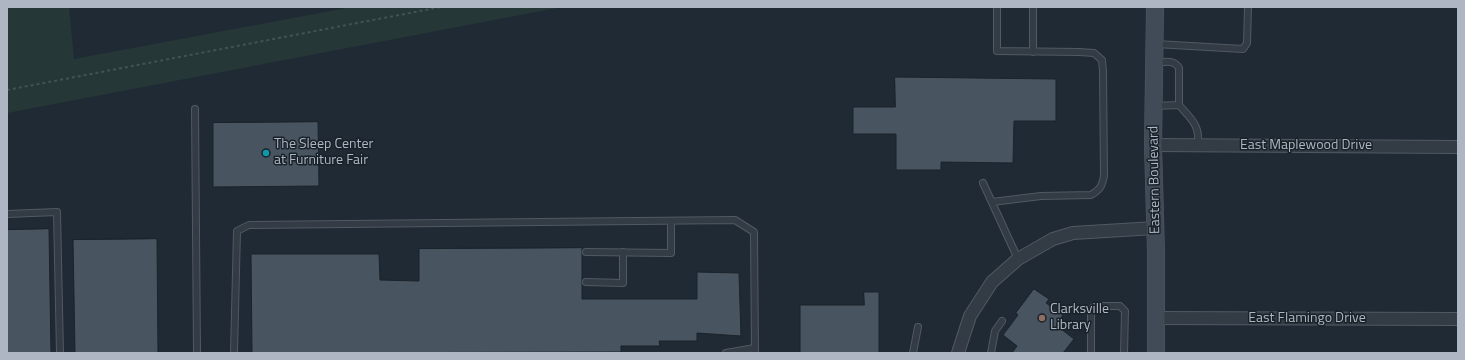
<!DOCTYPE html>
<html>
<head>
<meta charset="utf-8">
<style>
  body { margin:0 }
  #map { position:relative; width:1465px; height:360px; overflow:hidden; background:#202a34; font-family:"Titillium Web",sans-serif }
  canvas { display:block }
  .frame { position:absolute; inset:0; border:8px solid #adb6c2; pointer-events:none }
</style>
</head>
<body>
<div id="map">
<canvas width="1465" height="360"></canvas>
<div class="frame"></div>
</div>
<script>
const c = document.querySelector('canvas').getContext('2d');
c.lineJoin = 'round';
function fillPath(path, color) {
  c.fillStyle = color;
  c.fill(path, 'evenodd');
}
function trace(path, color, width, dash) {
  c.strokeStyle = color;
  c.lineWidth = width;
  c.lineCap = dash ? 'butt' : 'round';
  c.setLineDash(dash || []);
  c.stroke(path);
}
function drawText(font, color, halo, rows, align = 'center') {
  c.font = font + ' "Titillium Web",sans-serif';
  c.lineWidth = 3;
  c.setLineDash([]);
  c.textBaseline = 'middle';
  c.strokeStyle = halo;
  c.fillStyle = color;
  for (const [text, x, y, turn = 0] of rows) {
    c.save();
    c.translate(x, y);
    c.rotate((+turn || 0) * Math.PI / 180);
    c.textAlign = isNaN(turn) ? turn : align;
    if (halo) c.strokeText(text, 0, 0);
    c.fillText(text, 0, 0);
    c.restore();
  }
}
fillPath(new Path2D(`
  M7 7H69L74 59 352 7H562L7 113Z`), '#253837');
const building = new Path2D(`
  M895 77 1056 79V121H1014L1013 163 941 162V170H896V134H853V107H895Z
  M318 122 319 186 213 187V123Z
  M49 229 51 353H7V230Z
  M157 239 158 353H75L73 240Z
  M582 248V299H697V272L739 273 741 336 697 333V341H659L660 346H621V352L252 353 251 254H379L380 280 419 281V249Z
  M1034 289 1049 299 1046 303 1063 315 1056 325 1074 339 1063 353H1012L1017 346 1003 335 1018 315 1016 313Z
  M864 292H879V353H800V305H864Z`);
fillPath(building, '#485460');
trace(building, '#1b232b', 1);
const lane = new Path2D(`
  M1156 44 1243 49 1247 43 1248 7
  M1033 52V7
  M1179 105C1192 120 1200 125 1198 146
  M1154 106 1179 105V68C1174 59 1164 62 1155 63
  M195 109 197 353
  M983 183 1018 259
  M992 202 1041 196 1091 195C1100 190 1102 186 1104 176L1103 71 1102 60 1094 53 1079 52 997 51V7
  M7 214 57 212 60 353
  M586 252 671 253V221
  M586 282 623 283V252
  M234 353 237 231 249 225 735 220 754 232 755 353
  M726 353 755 348
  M913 353 918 327
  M991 353 995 331 1002 321
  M1091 353V311L1092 308 1095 306H1120L1125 311 1124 353`);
const street = new Path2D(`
  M1153 145 1458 147
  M1156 318 1458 319
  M958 353 970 316 992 282 1018 259 1053 239 1073 233 1155 228`);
const secondary = new Path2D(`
  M1155 7 1153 145 1156 252V353`);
trace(lane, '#515963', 8);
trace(street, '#515963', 14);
trace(secondary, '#515963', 18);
trace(new Path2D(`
  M7 90 441 7`), '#415355', 2, [3, 3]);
trace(lane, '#333c45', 6);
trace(street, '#333c45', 12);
trace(secondary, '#414b58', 17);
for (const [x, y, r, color] of [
  [266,153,4,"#0f9aa8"],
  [1042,318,4,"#8d6e63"]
]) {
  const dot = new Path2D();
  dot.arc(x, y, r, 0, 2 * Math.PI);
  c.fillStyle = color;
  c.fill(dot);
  trace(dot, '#192129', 1.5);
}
drawText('14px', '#adb6c2', '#192129', [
  ["The Sleep Center",274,145],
  ["at Furniture Fair",274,161],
  ["Clarksville",1050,310],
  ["Library",1050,326]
], 'left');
drawText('14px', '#adb6c2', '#192129', [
  ["East Maplewood Drive",1306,146],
  ["Eastern Boulevard",1155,180,-91],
  ["East Flamingo Drive",1307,319]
]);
</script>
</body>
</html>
